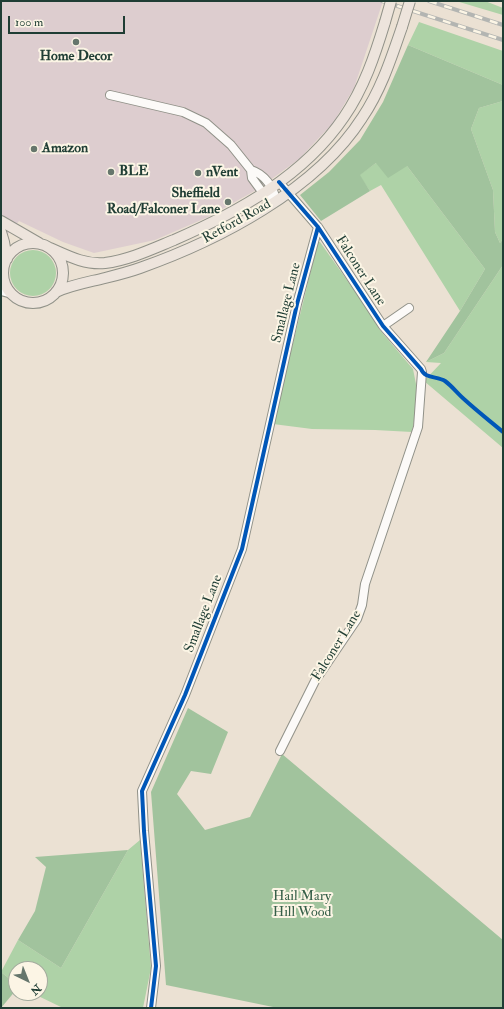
<!DOCTYPE html>
<html>
<head>
<meta charset="utf-8">
<style>
  body { margin:0 }
  #map { position:relative; width:504px; height:1009px; overflow:hidden; background:#ebe1d3; font-family:"IM FELL Double Pica",serif }
  canvas { display:block }
  .frame { position:absolute; inset:0; border:2px solid #1f3d34; pointer-events:none }
  .north { position:absolute; left:8px; top:961px; width:40px; height:40px; box-sizing:border-box; background:#fcf5e5; border:1px solid #a4ab9e; border-radius:50%; rotate:137deg; font-size:11px; font-weight:700; line-height:16px; text-align:center; color:#1f3d34 }
  .north::after { content:''; display:block; margin:auto; width:14px; height:18px; background:#66766c; clip-path:polygon(50% 0,100% 100%,50% 72%,0 100%) }
  .scale { position:absolute; left:8px; top:16px; width:117px; height:18px; box-sizing:border-box; border:2px solid #1f3d34; border-top:0; padding-left:5px; font-size:12px; line-height:14px; white-space:nowrap; color:#1f3d34; -webkit-text-stroke:3px #fcf5e5; paint-order:stroke }
</style>
</head>
<body>
<div id="map">
<canvas width="504" height="1009"></canvas>
<div class="frame"></div>
<div class="north">N</div>
<div class="scale">100 m</div>
</div>
<script>
const c = document.querySelector('canvas').getContext('2d');
c.lineJoin = 'round';
function fillPath(path, color) {
  c.fillStyle = color;
  c.fill(path, 'evenodd');
}
function trace(path, color, width, dash) {
  c.strokeStyle = color;
  c.lineWidth = width;
  c.lineCap = dash ? 'butt' : 'round';
  c.setLineDash(dash || []);
  c.stroke(path);
}
function drawText(font, color, halo, rows, align = 'center') {
  c.font = font + ' "IM FELL Double Pica",serif';
  c.lineWidth = 4;
  c.setLineDash([]);
  c.textBaseline = 'middle';
  c.strokeStyle = halo;
  c.fillStyle = color;
  for (const [text, x, y, turn = 0] of rows) {
    c.save();
    c.translate(x, y);
    c.rotate((+turn || 0) * Math.PI / 180);
    c.textAlign = isNaN(turn) ? turn : align;
    if (halo) c.strokeText(text, 0, 0);
    c.fillText(text, 0, 0);
    c.restore();
  }
}
fillPath(new Path2D(`
  M1 1H383L354 88 333 123 299 159 258 189 208 217 155 240 94 253 63 242 19 221 1 242Z`), '#ddcdcf');
fillPath(new Path2D(`
  M456 1H485L503 8V15Z
  M419 22 503 51V85L408 45Z
  M503 101V239L500 243 495 232 493 190 471 129 479 108Z
  M376 163 407 166 485 269 460 311 381 185 370 191 359 175Z
  M318 242H320L373 317 379 329 413 369 417 389 415 416 412 432 375 430 312 429 273 424Z
  M10 273a23 23 0 1 1 46 0a23 23 0 1 1-46 0Z
  M503 265V448L424 381 441 363 426 362 444 353Z
  M140 840 151 968 143 1008H63L32 993H40V969H16V984L1 972 18 940 61 968 128 850Z`), '#aed2a7');
fillPath(new Path2D(`
  M408 45 503 85V101L479 108 471 129 493 190 495 232 500 243 503 239V265L444 353 426 362 460 311 485 269 407 166 388 178 376 163 360 175 370 191 321 221 300 195 329 172 360 140 383 102Z
  M188 708 228 732 211 774 191 771 177 794 205 830 250 817 282 754 503 940V1008H278L166 985 151 792Z
  M128 850 61 968 18 940 35 911 46 867 35 857Z
  M1 972 16 984V990L1 1008Z`), '#a1c39d');
const minor = new Path2D(`
  M110 95 183 112 206 123 231 145 251 170 252 178 263 193 268 197 276 201
  M251 170C264 174 274 187 276 201
  M279 182 318 227 383 326 421 369 422 372 418 427 365 584 362 605 357 619 315 681 280 751
  M1 271 3 268
  M1 291 12 294
  M383 326 409 308
  M151 1008 156 966 144 831 142 791 185 695 242 549 297 304 318 227`);
const major = new Path2D(`
  M1 221 39 243
  M1 232 4 242 7 259
  M3 273a30 30 0 1 1 60 0a30 30 0 1 1-60 0Z
  M50 248C68 256 85 265 105 263 129 260 152 249 174 240 238 212 304 176 344 117 364 88 375 55 385 22
  M56 292C71 285 89 282 105 278 117 275 129 272 140 268 219 240 316 190 362 118 381 90 391 59 402 27`);
trace(minor, '#909188', 10);
trace(major, '#909188', 12);
trace(minor, '#fcfaf8', 8);
trace(major, '#ede4dc', 10);
const rail = new Path2D(`
  M382 1 503 40
  M429 1 503 25`);
trace(rail, '#b3b5b2', 4);
trace(rail, '#fcf5e5', 2.5, [8]);
const majorBridge = new Path2D(`
  M385 22 391 1
  M402 27 410 1`);
trace(majorBridge, '#909188', 12, []);
trace(majorBridge, '#ede4dc', 10);
trace(new Path2D(`
  M279 182 318 227 383 326 421 369C425 379 437 376 445 381 452 386 458 394 465 400 477 411 490 421 503 432
  M151 1008 156 966 144 831 142 791 185 695 242 549 297 304 318 227`), '#0057b8', 4);
for (const [x, y, r, color] of [
  [76,42,4,"#66766c"],
  [34,149,4,"#66766c"],
  [111,172,4,"#66766c"],
  [198,173,4,"#66766c"],
  [228,202,4,"#66766c"]
]) {
  const dot = new Path2D();
  dot.arc(x, y, r, 0, 2 * Math.PI);
  c.fillStyle = color;
  c.fill(dot);
  trace(dot, '#fcf5e5', 1.5);
}
drawText('bold 14px', '#1f3d34', '#fcf5e5', [
  ["Home Decor",76,57,"center"],
  ["Amazon",42,149],
  ["BLE",119,172],
  ["nVent",206,173],
  ["Sheffield",220,194,"right"],
  ["Road/Falconer Lane",220,210,"right"]
], 'left');
drawText('14px', '#1f3d34', '#fcf5e5', [
  ["Retford Road",237,222,-29],
  ["Falconer Lane",360,271,57],
  ["Smallage Lane",287,303,-76],
  ["Smallage Lane",204,614,-69],
  ["Falconer Lane",337,646,-58]
]);
drawText('14px', '#365f48', '#fcf5e5', [
  ["Hail Mary",302,897],
  ["Hill Wood",302,913]
]);
</script>
</body>
</html>
